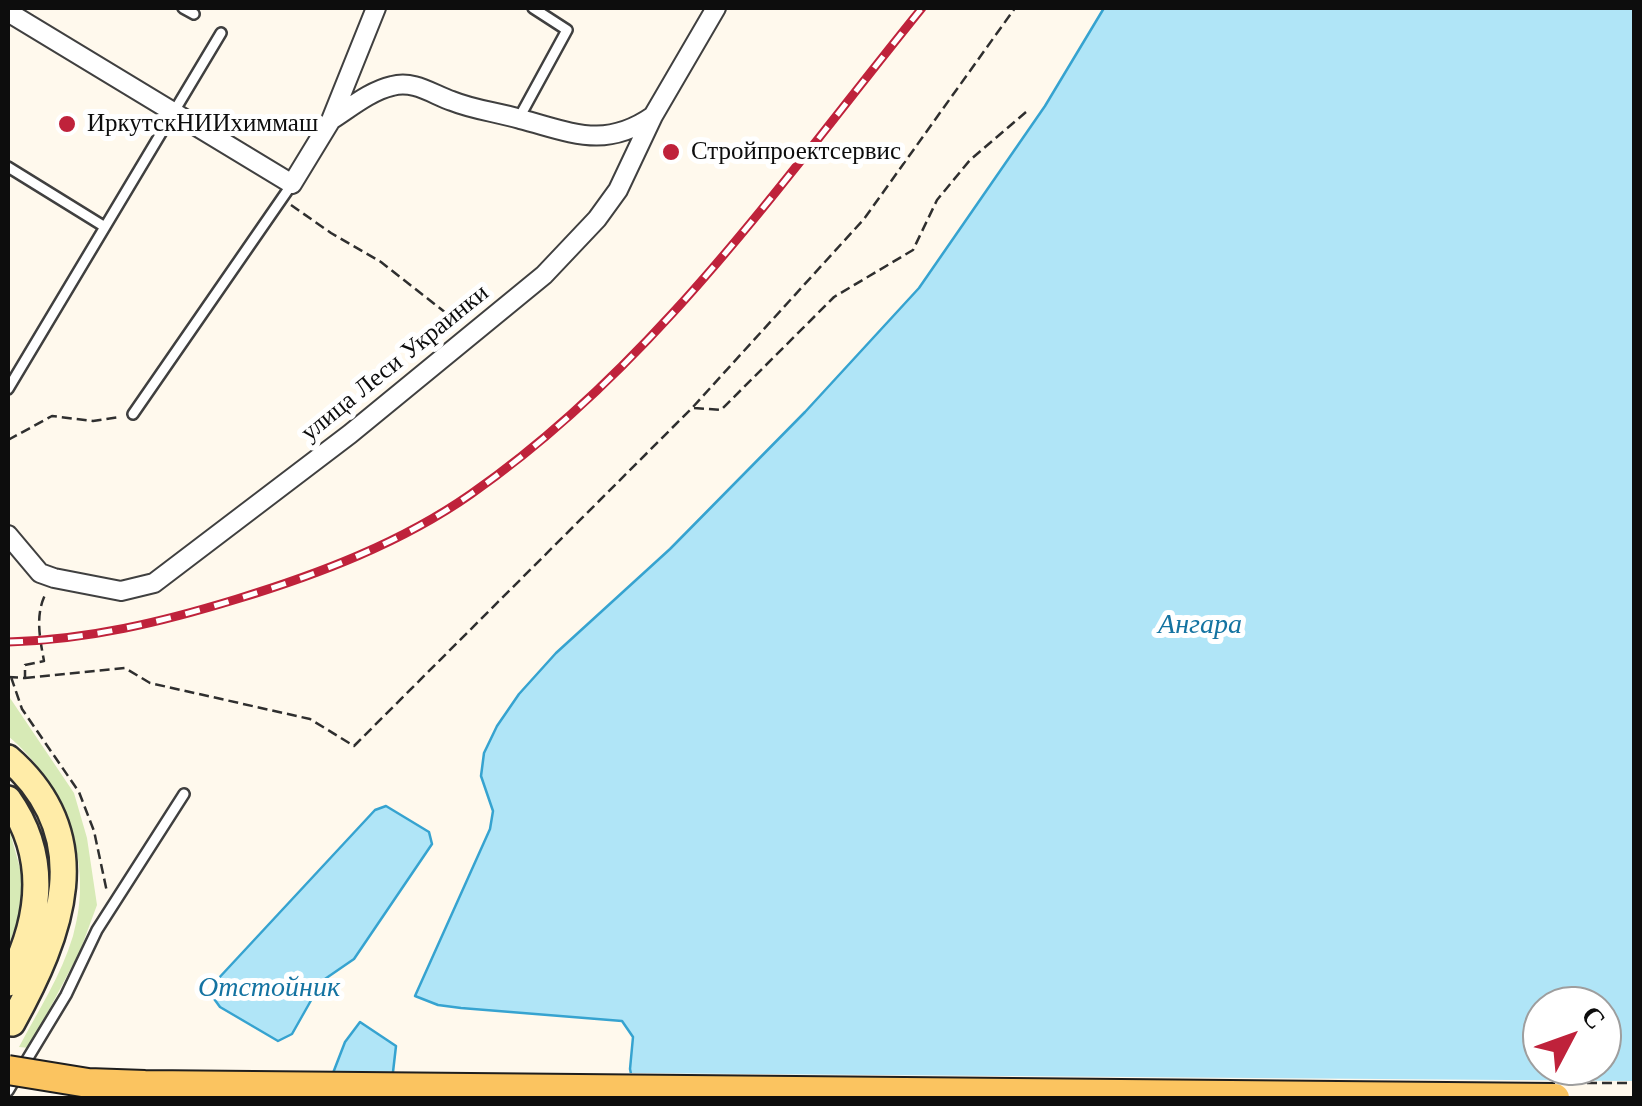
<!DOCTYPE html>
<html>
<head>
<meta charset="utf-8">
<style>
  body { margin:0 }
  #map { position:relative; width:1642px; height:1106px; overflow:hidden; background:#fff9ed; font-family:"Libre Baskerville",serif }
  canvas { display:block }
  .frame { position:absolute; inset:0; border:10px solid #0d0d0d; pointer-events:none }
  .north { position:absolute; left:1522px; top:986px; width:100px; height:100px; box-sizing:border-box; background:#fff; border:2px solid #9e9e9e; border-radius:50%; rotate:49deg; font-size:28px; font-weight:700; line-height:40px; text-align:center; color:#0d0d0d }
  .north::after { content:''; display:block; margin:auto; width:35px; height:45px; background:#bf223b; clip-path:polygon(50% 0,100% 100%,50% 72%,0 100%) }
</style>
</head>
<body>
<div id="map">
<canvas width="1642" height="1106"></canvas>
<div class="frame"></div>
<div class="north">С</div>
</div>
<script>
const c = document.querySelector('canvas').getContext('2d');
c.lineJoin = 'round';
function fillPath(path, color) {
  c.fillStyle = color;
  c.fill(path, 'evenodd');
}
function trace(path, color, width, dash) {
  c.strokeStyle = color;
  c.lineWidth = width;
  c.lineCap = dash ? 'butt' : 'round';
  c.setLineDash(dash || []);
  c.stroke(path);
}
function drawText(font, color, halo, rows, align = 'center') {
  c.font = font + ' "Libre Baskerville",serif';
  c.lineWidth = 10;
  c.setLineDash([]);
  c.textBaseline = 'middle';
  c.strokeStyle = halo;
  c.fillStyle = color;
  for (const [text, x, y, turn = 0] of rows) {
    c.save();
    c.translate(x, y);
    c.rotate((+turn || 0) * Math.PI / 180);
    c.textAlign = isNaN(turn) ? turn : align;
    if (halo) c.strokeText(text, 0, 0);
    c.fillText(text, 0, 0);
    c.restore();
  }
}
fillPath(new Path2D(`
  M8 695 74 793 87 838 97 905 80 951 29 1048 19 1047C38 1011 61 976 73 936 95 862 65 784 8 736Z
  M8 825 23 879 21 911 8 947Z`), '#d7eab6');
const water = new Path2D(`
  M1104 8H1634V1098H636L630 1069 633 1037 622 1021 461 1008 438 1005 415 996 490 829 493 811 481 776 484 753 497 726 519 694 556 653 670 549 805 412 919 288 1045 106ZM1542 1006H1602V1066H1542Z
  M386 806 429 832 432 844 354 959 322 981 292 1034 278 1041 220 1007 212 996 217 980 375 810Z
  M360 1022 396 1046 390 1098 328 1086 345 1042Z`);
fillPath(water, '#b0e5f7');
trace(water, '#36a3d0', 2.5);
fillPath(new Path2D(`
  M626 1073 1634 1081V1098H631Z`), '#fff9ed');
const lane = new Path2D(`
  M183 8 194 14
  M519 118 567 30 533 8
  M8 167 105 227
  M8 389 221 33
  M133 414 292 184
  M8 1091 66 995 97 930 184 794`);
const street = new Path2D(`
  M8 12 292 184 331 120 376 8
  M331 120C350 108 370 91 392 86 414 80 432 94 452 101 474 110 497 112 520 119 571 132 604 150 653 116
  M8 535 40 573 54 578 121 591 154 583 350 434 544 275 597 219 618 190 653 116 716 8`);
const secondary = new Path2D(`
  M8 758C99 837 61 934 12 1023
  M8 799C50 858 40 923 8 983`);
trace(lane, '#404040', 14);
trace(street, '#404040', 22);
trace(secondary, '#2f2f2f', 30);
trace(new Path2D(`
  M291 205 331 233 381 262 460 324
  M694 408 721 410 834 297 913 250 937 200 970 160 1026 112
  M8 440 52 416 93 421 119 417
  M8 677 25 678V665L44 661C40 639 35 616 45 595
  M11 677 22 709 79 792 94 831 107 892
  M25 678 125 668 150 683 310 719 354 746 692 408 864 219 1015 8`), '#2f2f2f', 2.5, [10, 5]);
trace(lane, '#fff', 9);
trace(street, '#fff', 18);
trace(secondary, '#ffeca8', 25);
const rail = new Path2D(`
  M8 642C87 640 162 622 237 599 319 574 401 543 471 494 654 367 784 178 922 8`);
trace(rail, '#bf223b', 9);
trace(rail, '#fff', 5, [15]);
const primaryBridge = new Path2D(`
  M8 1070 88 1083 145 1085 1555 1098`);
trace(primaryBridge, '#1e1e1e', 32, []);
trace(new Path2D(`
  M1572 1083H1634`), '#2f2f2f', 2.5, [10, 5]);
trace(primaryBridge, '#fbc460', 28);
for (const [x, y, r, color] of [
  [67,124,10,"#bf223b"],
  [671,152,10,"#bf223b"]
]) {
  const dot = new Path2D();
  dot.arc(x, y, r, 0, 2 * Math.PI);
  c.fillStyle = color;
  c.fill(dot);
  trace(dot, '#fff', 4);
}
drawText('25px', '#0d0d0d', '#fff', [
  ["ИркутскНИИхиммаш",87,124],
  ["Стройпроектсервис",691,152]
], 'left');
drawText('25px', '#0d0d0d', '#fff', [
  ["улица Леси Украинки",395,363,-39]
]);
drawText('italic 28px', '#1473a1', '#fff', [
  ["Ангара",1200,625],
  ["Отстойник",269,988]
]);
</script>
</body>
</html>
